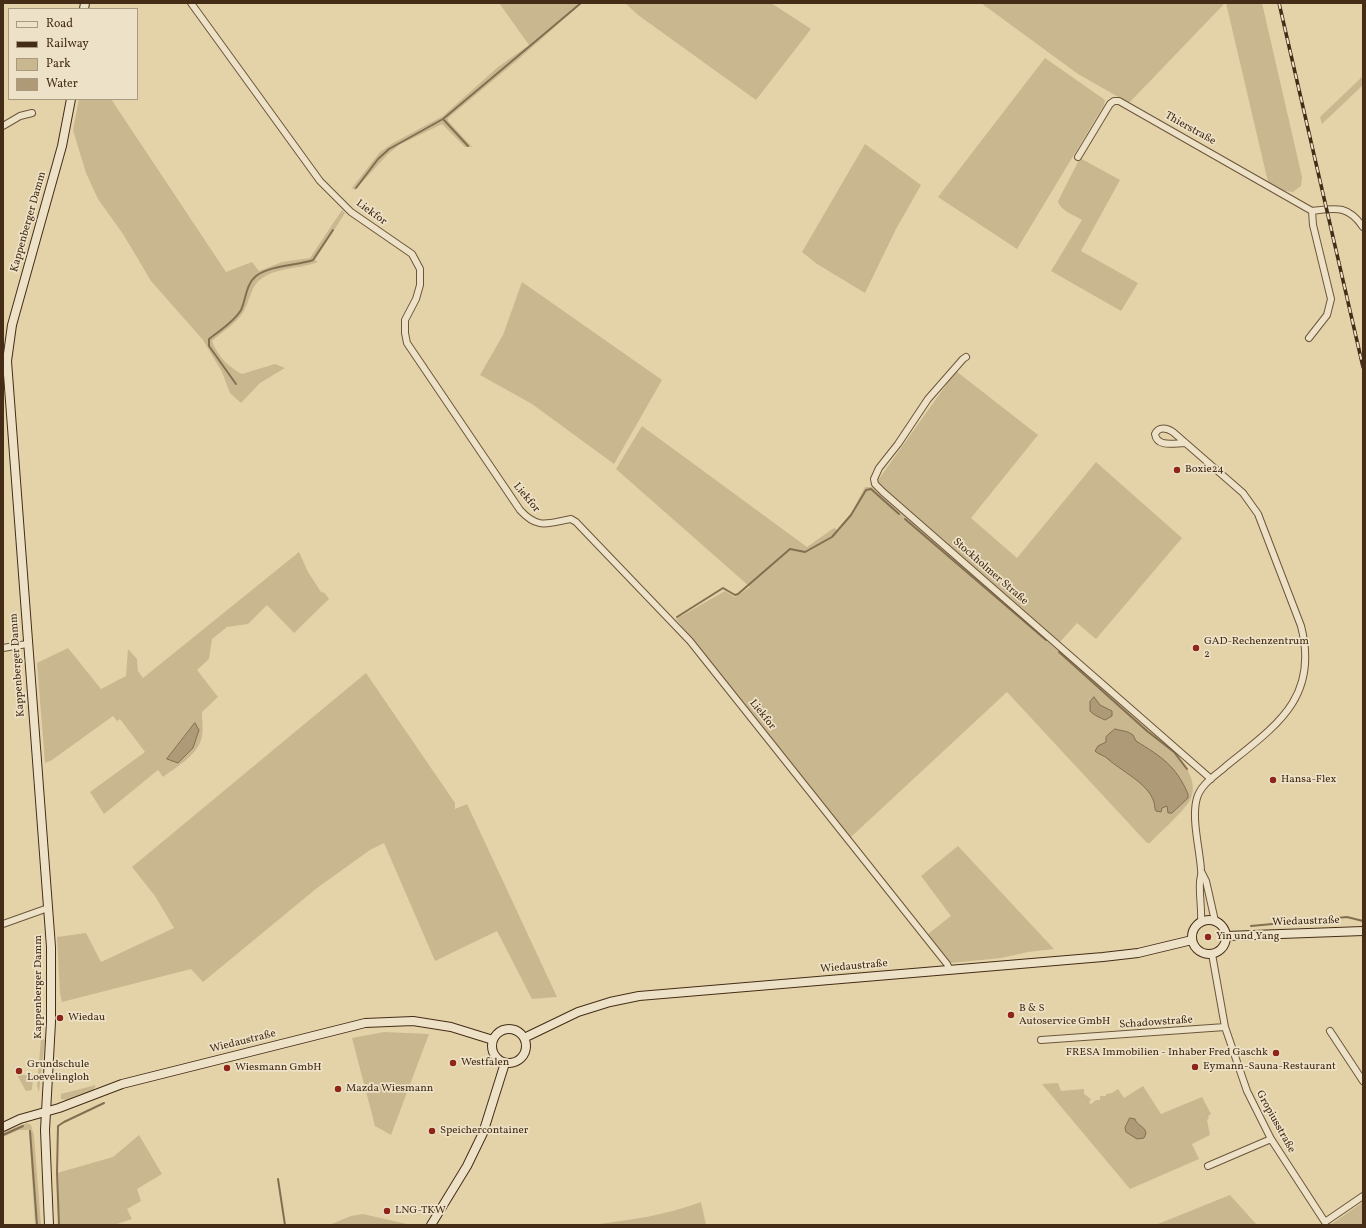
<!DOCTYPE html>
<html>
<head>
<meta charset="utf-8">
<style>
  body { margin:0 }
  #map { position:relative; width:1366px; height:1228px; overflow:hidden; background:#e4d3a9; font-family:Vollkorn,serif }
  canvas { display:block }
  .frame { position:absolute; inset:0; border:4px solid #442c16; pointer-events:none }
  .legend { position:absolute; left:8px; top:8px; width:130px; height:92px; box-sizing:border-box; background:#ede2c7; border:1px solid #a99980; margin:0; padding:5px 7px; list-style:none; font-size:12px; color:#442c16 }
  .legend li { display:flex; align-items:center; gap:8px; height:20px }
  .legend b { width:20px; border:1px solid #a99980 }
</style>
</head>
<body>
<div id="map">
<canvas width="1366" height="1228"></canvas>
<div class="frame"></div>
<ul class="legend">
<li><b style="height:5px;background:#ede2c7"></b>Road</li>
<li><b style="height:5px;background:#442c16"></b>Railway</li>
<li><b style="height:11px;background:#c9b790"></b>Park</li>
<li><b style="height:11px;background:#ae9a77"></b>Water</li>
</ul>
</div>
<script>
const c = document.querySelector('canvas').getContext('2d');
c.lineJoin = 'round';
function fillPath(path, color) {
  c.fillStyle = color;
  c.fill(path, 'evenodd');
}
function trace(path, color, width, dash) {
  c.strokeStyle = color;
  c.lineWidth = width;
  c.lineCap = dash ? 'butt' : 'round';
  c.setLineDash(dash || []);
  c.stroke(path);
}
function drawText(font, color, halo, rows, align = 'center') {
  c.font = font + ' Vollkorn,serif';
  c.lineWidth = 3.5;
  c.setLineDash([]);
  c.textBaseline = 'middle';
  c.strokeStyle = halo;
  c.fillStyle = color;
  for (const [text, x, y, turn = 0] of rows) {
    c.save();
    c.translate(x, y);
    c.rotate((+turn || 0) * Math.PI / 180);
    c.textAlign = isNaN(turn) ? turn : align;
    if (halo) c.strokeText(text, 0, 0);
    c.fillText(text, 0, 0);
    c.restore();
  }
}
fillPath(new Path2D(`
  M499 3H582L520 58 448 118V121L472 147H465L442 124 399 145 387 155 355 190 352 188 380 152 393 143 443 116 498 67 529 45Z
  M625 3H771L811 29 756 100 638 15Z
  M981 3H1225L1129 103 1078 74Z
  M1226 3H1262L1302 177 1301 186 1293 192 1284 191 1268 182Z
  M1045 58 1105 100 1104 105 1017 249 938 197Z
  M1363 76V85L1322 124 1320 117Z
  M79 99H111L226 272 252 262 259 271 282 262 310 258 342 210 345 213 315 260 318 262C300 269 277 267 261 279 250 287 250 303 242 314 235 324 222 332 212 341 217 355 228 367 242 374L275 364 285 368 260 383 241 403 230 393 222 372 203 340 151 281 123 234 98 199 86 173 73 130Z
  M865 144 921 185 896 229 865 293 817 264 802 252Z
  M1080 158 1120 180 1081 251 1138 283 1121 311 1051 271 1082 220C1075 215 1060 211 1058 201Z
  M522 282 662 380 614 464 532 404 480 375 503 335Z
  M956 371 1038 435 971 518 1017 558 1096 462 1182 538 1096 639 1077 623 1060 642 876 483Z
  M642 426 807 547 834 528 839 531 851 514 865 487H872L1137 716C1155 733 1208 773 1189 802 1179 816 1162 830 1150 843H1147L1007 692 851 837 676 619 725 591 735 597 750 587 616 469Z
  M299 552 308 572 321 592 325 593 329 599 294 633 267 605 248 624 227 627 212 639 209 659 197 670 218 697 202 712C202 721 204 732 201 740 196 756 175 768 163 777L158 770 104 814 90 792 145 752 120 719 117 721 113 716 52 760 45 763 37 663 68 648 101 689 126 676 128 649 137 659 138 671 143 678Z
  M366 673 455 803V809L467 804 557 997 532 999 497 931 435 961 384 843 370 850 317 888 203 982 191 969 62 1002 60 994 57 937 86 933 101 962 174 928 155 896 132 867Z
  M958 846 1054 949 1028 952 1001 958 951 963 928 934 951 916 921 876Z
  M384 1032 429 1034 391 1135 375 1126 352 1038Z
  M41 1038 45 1040 39 1092 37 1086Z
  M17 1075H33L32 1090 26 1091Z
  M1058 1083 1061 1091 1084 1089V1094L1091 1099 1089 1103 1091 1104 1096 1100H1100V1096H1106V1094L1112 1093 1118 1089 1124 1098 1143 1086 1161 1114 1202 1097 1211 1114 1208 1116 1209 1118 1207 1120 1210 1135 1192 1144 1199 1159 1130 1189 1042 1084Z
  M96 1085 93 1091C84 1095 72 1102 61 1099V1094Z
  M27 1123 31 1125 34 1136 41 1225H35L29 1130H19L3 1137V1132Z
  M139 1135 162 1174 137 1189 141 1201 127 1209 132 1219 114 1225H60L57 1173 113 1157Z
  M1230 1195 1257 1225 1158 1224Z
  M701 1202 706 1225H590C629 1220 664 1216 701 1202Z
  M1363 1202V1225H1330Z
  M363 1214 411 1225H329L351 1216Z`), '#c9b790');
const water = new Path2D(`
  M1094 697 1100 705 1112 711V716L1105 720C1099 717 1095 716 1090 711V702Z
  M195 723 199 730 193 748 178 763 167 759Z
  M1115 729 1128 732 1133 735 1136 741C1162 757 1176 766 1188 794V798L1172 813H1168L1167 806 1162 808 1161 812 1156 811C1154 808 1155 805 1154 802 1148 783 1121 771 1108 759 1104 755 1099 755 1095 751L1098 746 1106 742V737Z
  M1130 1118 1135 1119C1137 1126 1145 1126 1146 1133L1144 1138 1137 1139 1126 1132 1125 1128Z`);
fillPath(water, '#ae9a77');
trace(water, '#846e50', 1);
trace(new Path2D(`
  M443 119 468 146
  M356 188 378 159 389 149 443 119 581 3
  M236 384 209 346V339C219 331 234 322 241 310 246 299 246 284 256 276 271 265 296 266 313 260L333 230
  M905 519 1046 640
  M677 617 723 588 735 595 738 594 790 549 805 552 832 537 851 515 866 490 871 489 899 514
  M1059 652 1147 731 1174 752 1187 769
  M1251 926 1347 917 1363 921
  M30 1131 37 1225
  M3 1135 23 1126
  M278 1179 285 1225
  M59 1225 57 1173 58 1126 64 1122 104 1103`), '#846e50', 2);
const street = new Path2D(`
  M191 3 320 181 351 212 412 254 420 269V285L416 299 405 320V333L407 343 520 510C538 530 548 523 571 519L576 522 690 641 947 964 950 970
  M3 126 20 116 32 113
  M1078 157 1110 104 1114 101H1119L1312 211
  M1309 338 1327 315 1331 299 1313 225 1312 211C1336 208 1348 205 1363 227
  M966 357 963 359 928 399 898 444 879 468 874 479 875 484 883 492 1211 779
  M1185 443C1175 443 1157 448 1155 434 1159 426 1167 428 1173 432L1243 493 1258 514 1301 626C1320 699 1274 727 1225 767 1215 776 1201 784 1197 798 1191 818 1200 850 1201 870 1202 875 1200 878 1200 882 1199 895 1202 909 1201 922
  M3 648 27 644
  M1202 873 1206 881 1215 921
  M3 924 48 908
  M1212 954 1225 1027 1247 1091 1271 1139 1325 1222 1363 1196
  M1330 1031 1363 1081
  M1041 1040 1225 1027
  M1208 1166 1271 1139`);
const secondary = new Path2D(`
  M84 9 85 3
  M1192 937a17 17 0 1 1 34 0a17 17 0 1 1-34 0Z
  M1226 936 1363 931
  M492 1046a17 17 0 1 1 34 0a17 17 0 1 1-34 0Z
  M524 1038 578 1012 610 1002 639 996 1103 957 1138 953 1192 940
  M3 1127 20 1119 59 1108 122 1084 365 1023 413 1021 451 1027 493 1040
  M49 1225 45 1130 51 1022V947L7 361 12 325 62 146 71 99
  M431 1225 467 1166 483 1133 505 1063`);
trace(street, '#6c563b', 8);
trace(secondary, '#442c16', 10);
trace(street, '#ede2c7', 6);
trace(secondary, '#ede2c7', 8);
const rail = new Path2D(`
  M1279 3 1363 367`);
trace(rail, '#442c16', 3.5);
trace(rail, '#ede2c7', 2, [6]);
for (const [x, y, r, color] of [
  [1177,470,4,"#8f2418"],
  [1196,648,4,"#8f2418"],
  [1273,780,4,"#8f2418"],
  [1208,937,4,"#8f2418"],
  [1011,1015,4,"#8f2418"],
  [60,1018,4,"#8f2418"],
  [1276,1053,4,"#8f2418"],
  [453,1063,4,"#8f2418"],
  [1195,1067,4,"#8f2418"],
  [227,1068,4,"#8f2418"],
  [19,1071,4,"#8f2418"],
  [338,1089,4,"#8f2418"],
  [432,1131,4,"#8f2418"],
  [387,1211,4,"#8f2418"]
]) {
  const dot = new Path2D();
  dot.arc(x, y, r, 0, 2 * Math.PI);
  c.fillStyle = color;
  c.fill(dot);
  trace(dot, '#ede2c7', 1.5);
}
drawText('11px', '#442c16', '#ede2c7', [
  ["Thierstraße",1190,129,29],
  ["Liekfor",371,213,36],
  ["Kappenberger Damm",29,222,-74],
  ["Liekfor",526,498,50],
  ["Stockholmer Straße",990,572,41],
  ["Kappenberger Damm",18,665,-94],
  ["Liekfor",762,715,51],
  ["Wiedaustraße",1306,922,-2],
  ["Wiedaustraße",854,967,-5],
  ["Kappenberger Damm",39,987,-90],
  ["Schadowstraße",1156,1023,-4],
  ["Wiedaustraße",243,1042,-14],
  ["Gropiusstraße",1275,1122,61]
]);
drawText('11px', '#442c16', '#ede2c7', [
  ["Boxie24",1185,470],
  ["GAD-Rechenzentrum",1204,642],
  ["2",1204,655],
  ["Hansa-Flex",1281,780],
  ["Yin und Yang",1216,937],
  ["B & S",1019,1009],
  ["Autoservice GmbH",1019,1022],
  ["Wiedau",68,1018],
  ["FRESA Immobilien - Inhaber Fred Gaschk",1268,1053,"right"],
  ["Westfalen",461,1063],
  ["Grundschule",27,1065],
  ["Loevelingloh",27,1078],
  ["Eymann-Sauna-Restaurant",1203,1067],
  ["Wiesmann GmbH",235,1068],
  ["Mazda Wiesmann",346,1089],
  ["Speichercontainer",440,1131],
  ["LNG-TKW",395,1211]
], 'left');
</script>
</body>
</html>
